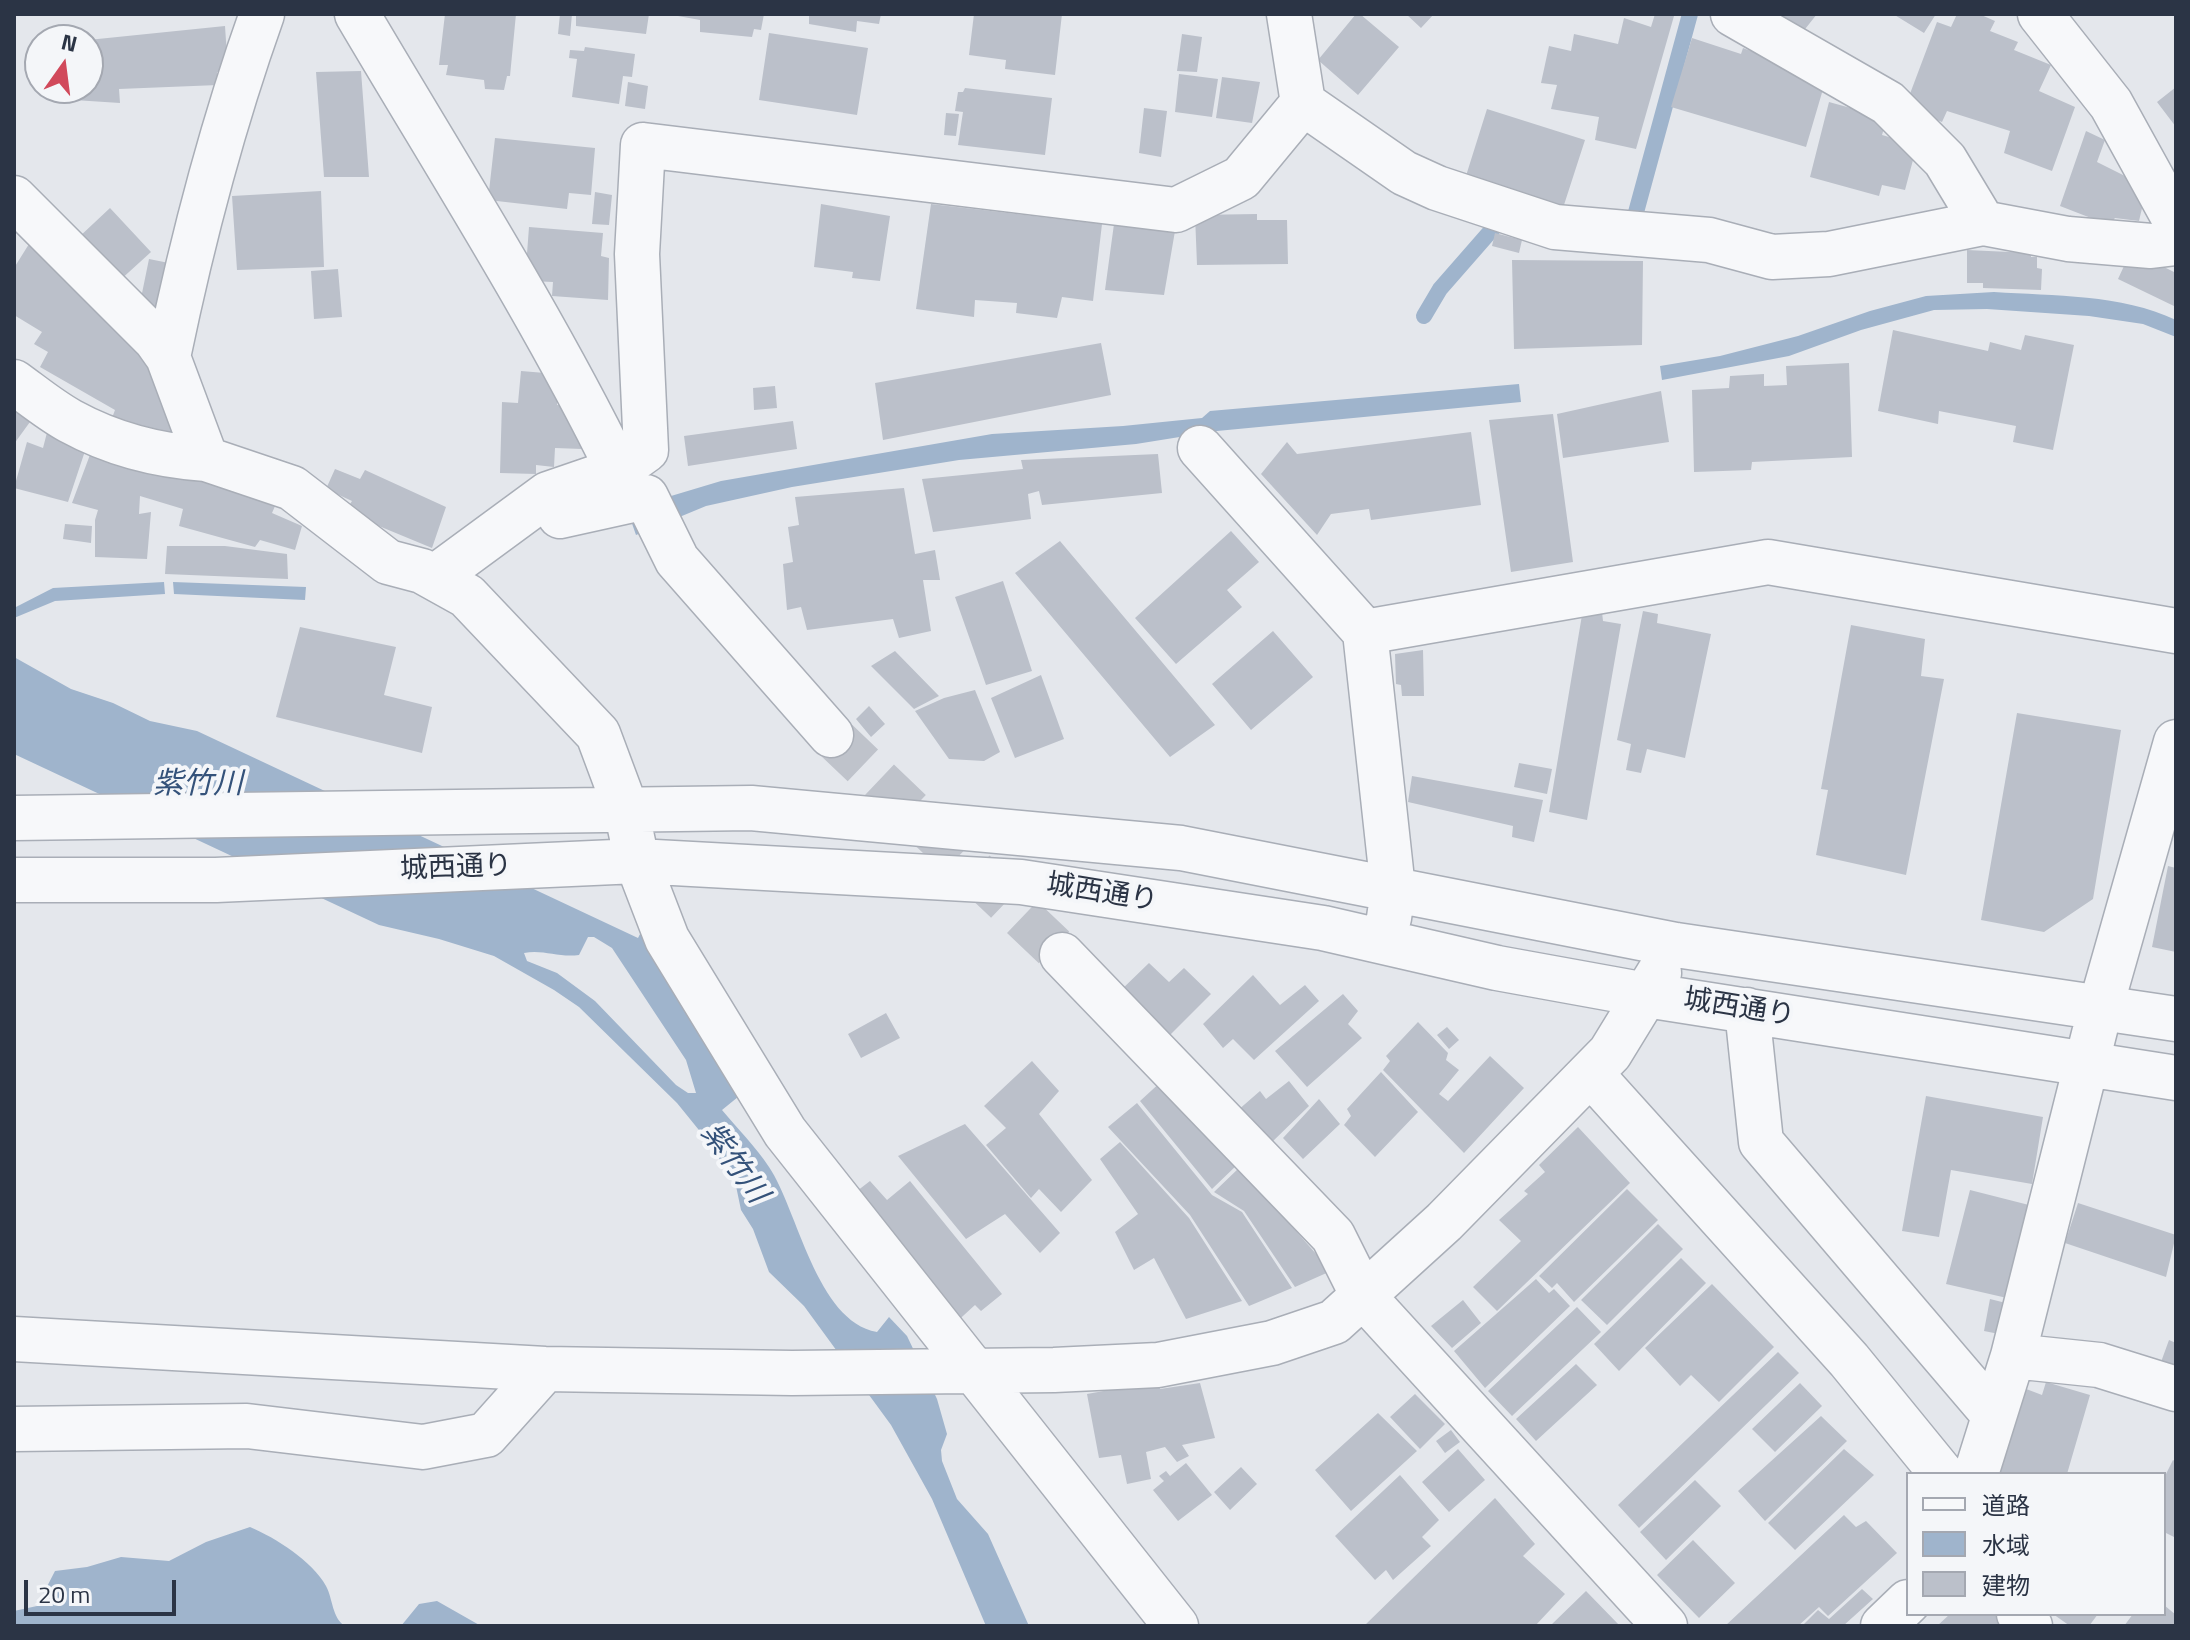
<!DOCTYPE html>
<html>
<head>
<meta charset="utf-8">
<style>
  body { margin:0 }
  #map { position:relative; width:2190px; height:1640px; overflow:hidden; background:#e4e7ec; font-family:"Titillium Web","Noto Sans JP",sans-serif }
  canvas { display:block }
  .frame { position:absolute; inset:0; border:16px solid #2b3445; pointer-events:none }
  .legend { position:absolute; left:1906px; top:1472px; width:260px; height:144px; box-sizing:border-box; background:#f4f6f9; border:2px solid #a4a8b1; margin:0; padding:10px 14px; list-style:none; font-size:24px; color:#2b3445 }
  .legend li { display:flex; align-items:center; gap:16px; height:40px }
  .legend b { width:40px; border:2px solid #a4a8b1 }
  .north { position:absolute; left:24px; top:24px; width:80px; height:80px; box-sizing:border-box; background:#f4f6f9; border:2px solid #a4a8b1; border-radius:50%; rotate:14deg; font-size:22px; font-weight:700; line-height:32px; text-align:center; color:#2b3445 }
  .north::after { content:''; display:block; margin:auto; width:28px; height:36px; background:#d1495b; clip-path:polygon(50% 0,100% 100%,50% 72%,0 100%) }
  .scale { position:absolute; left:24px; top:1580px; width:152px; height:36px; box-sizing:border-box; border:4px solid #2b3445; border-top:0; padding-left:10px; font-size:24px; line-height:28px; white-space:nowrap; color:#2b3445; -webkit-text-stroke:6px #f4f6f9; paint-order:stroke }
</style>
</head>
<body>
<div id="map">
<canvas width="2190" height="1640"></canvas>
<div class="frame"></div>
<ul class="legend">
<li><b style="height:10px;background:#f7f8fa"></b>道路</li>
<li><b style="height:22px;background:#9fb4cc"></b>水域</li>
<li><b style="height:22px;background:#bbc0ca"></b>建物</li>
</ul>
<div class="north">N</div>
<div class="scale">20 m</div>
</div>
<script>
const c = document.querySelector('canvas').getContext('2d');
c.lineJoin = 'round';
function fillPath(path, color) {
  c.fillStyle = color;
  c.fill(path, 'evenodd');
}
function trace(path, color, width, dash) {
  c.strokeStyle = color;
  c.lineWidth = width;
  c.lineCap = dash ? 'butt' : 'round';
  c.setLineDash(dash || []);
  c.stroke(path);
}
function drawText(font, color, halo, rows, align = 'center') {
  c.font = font + ' "Titillium Web","Noto Sans JP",sans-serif';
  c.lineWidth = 8;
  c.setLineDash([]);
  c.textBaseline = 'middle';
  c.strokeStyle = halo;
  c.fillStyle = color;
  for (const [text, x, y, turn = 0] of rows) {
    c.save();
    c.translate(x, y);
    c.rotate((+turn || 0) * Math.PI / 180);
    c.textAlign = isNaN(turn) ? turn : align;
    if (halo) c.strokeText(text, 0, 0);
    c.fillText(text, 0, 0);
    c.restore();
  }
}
fillPath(new Path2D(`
  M1994 292C2054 296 2121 294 2176 320V337L2143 324 2089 316 1987 309 1934 310 1861 330 1789 356 1662 380 1660 366 1720 356 1798 336 1870 311 1926 296Z
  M1519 384 1521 402 1217 431 1136 444 959 460 792 487 706 506 636 535 628 512 651 502 721 481 992 434 1123 426 1202 418 1210 411Z
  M164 582 165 594 55 601 14 618V608L53 588Z
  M173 582 306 587 305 600 174 594Z
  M14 657 71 689 113 703 150 721 197 731 638 938 641 932 653 936 749 1088 722 1110C737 1128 756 1147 769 1167 798 1210 816 1321 877 1332L889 1317 907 1336 937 1399 947 1434 941 1450 942 1461 957 1499 988 1534 1029 1626H986L932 1499 891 1425 804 1306 769 1272 753 1229 741 1210 736 1186 707 1140 677 1103 579 1007 554 990 494 956 439 939 379 925 14 754ZM588 937H594L612 948 686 1060 696 1093H688L676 1085 595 1001 557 973 527 961 524 953C543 949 559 958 579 955Z
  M250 1527C276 1538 312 1561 326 1586 333 1599 332 1618 345 1626H14V1611L37 1606 55 1571 87 1567 121 1557 169 1561 206 1542Z
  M437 1601 481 1626H401L419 1604Z`), '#9fb4cc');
trace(new Path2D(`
  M1632 227 1690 14
  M1424 316 1440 289 1496 225`), '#9fb4cc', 16);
fillPath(new Path2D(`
  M445 14H516L510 76H507L504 90 485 89 484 80 446 75 448 65H439Z
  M560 14H572L570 36 558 34Z
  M576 14H649L646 34 576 26Z
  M667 14H764L761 30 754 29 752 37 700 32V20Z
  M809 14H881L879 24 857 21 856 32 809 24Z
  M974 14H1062L1055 75 1005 69 1006 60 969 55Z
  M1356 14H1360L1399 47 1358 95 1318 60Z
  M1406 14H1434L1421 28Z
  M1655 14 1674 16 1636 149 1595 140 1599 117 1551 109 1557 85 1541 83 1549 46 1571 51 1574 34 1618 44 1624 18 1651 27Z
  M1775 14H1817L1798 38Z
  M1893 14H1936L1924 33Z
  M1957 14H1979L1995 21 1990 31 2018 42 2014 50 2051 65 2039 91 2075 107 2052 171 2004 153 2010 131 1947 111 1942 122 1905 107 1937 22 1951 27Z
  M225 26 228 71 217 72 218 85 119 89 120 103 74 100 72 88H88V40Z
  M769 33 868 48 857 115 759 100Z
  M1182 34 1202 37 1197 72 1177 71Z
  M1692 38 1741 54 1743 48 1826 79 1806 147 1671 107Z
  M585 47 635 54 632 77 623 76 619 104 572 97 577 59 569 58 570 50 584 51Z
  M361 71 369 177H324L316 72Z
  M1179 74 1218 79 1212 117 1175 112Z
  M1222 77 1260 82 1252 123 1216 118Z
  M628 82 648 86 645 109 625 106Z
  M2176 87V127L2157 102Z
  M965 88 1052 98 1045 155 958 145 963 112 955 111 958 92H963Z
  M1829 102 1887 118 1882 135 1917 145 1905 190 1882 185 1879 196 1810 177Z
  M1144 108 1167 111 1161 157 1139 153Z
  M1487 109 1585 140 1563 208 1465 179Z
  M946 113 959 114 956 136 944 135Z
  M2086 131 2105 140 2097 162 2127 177 2143 204 2139 221 2115 218 2109 225 2060 206Z
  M495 138 595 148 591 195 569 193 567 209 488 200Z
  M321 191 324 267 237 270 232 196Z
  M595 192 612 195 609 225 592 224Z
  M821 204 890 216 880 281 852 278 853 272 814 267Z
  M931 204 1102 224 1093 301 1062 297 1057 318 1016 313 1017 303 975 300 974 317 916 309Z
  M110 208 151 252 118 282 78 238Z
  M1257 214V220H1287L1288 264 1197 265 1195 215Z
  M1114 224 1175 231 1164 295 1105 290Z
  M529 227 603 233 601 256 609 258 608 300 552 296 553 282 531 281 534 267H526Z
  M1495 233 1522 240 1519 253 1492 246Z
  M29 244 129 330 186 437 112 418 115 410 40 367 48 352 34 344 42 332 14 315V268Z
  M1967 250 2031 253V257H2037V268L2042 269 2041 290 1983 288V283H1967Z
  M149 259 174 264 164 308 140 303Z
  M1512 260 1643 261 1642 345 1514 349Z
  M2154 262 2176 273V307L2118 279 2124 266Z
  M338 269 342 317 314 319 311 271Z
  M1893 330 1988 351 1990 342 2021 350 2025 335 2074 345 2053 450 2013 442 2016 426 1939 411 1938 424 1878 411Z
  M1101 343 1111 395 883 440 875 383Z
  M1849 363 1852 457 1752 462 1751 470 1694 472 1692 390 1729 388 1730 376 1764 374V386L1787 385 1786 366Z
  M521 371 557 374V405L576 407 586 426 582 449 555 448 554 467 536 465V474L500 473 502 402 518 403Z
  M775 386 777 408 754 410 753 388Z
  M1661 391 1669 442 1563 458 1557 414Z
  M14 398 35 415 14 444Z
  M1553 414 1573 562 1511 572 1489 420Z
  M50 421 88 442 68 502 14 488 27 442 43 448Z
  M793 421 797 449 688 466 684 436Z
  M1471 432 1481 505 1371 520 1369 509 1331 514 1317 535 1261 474 1287 442 1297 454Z
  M94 444 279 497 272 513 302 526 295 550 260 540 255 547 179 526 183 509 140 496 139 514 151 512 147 559 95 557V520L98 510 72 503Z
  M1158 454 1162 493 1042 505 1039 491 1028 494 1031 519 933 532 922 479 1023 469 1021 460Z
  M335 469 360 479 365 470 446 507 432 548 345 512 352 501 326 489Z
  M904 488 915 554 935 550 940 580H923L931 631 899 638 893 619 807 630 801 607 787 610 783 564 793 562 788 527 799 525 795 497Z
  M65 524 92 526 91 543 63 539Z
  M1231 531 1259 562 1227 590 1242 607 1176 664 1135 618Z
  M1060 541 1215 725 1170 757 1015 573Z
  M167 546H225L287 554 288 579 165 574Z
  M1003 581 1032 671 986 685 955 597Z
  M1643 611 1658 614 1657 623 1711 634 1685 758 1647 749 1641 773 1626 770 1631 744 1617 740Z
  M1602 612 1603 621 1621 624 1587 820 1549 812 1582 615Z
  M1851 625 1925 639 1921 676 1944 679 1906 875 1816 855 1828 790 1821 789Z
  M300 627 396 647 384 695 432 707 422 753 276 717Z
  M1273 631 1313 677 1251 730 1212 684Z
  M1423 650 1424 696H1402L1401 685 1396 684 1395 654Z
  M895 651 939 696 914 709 871 666Z
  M1041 675 1064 739 1015 758 991 698Z
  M975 690 1000 752 984 761 949 759 915 711 944 698Z
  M869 706 885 724 871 737 856 719Z
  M2017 713 2121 730 2093 899 2044 932 1981 920Z
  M1519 763 1552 769 1547 794 1514 787Z
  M1412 776 1543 800 1534 842 1512 837 1513 826 1408 802Z
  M2168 866 2176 868V952L2152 947Z
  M1149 963 1169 982 1184 968 1211 994 1164 1041 1118 993Z
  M1253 975 1280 1005 1305 985 1319 1001 1254 1060 1233 1039 1223 1048 1203 1024Z
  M1343 994 1358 1011 1348 1024 1362 1038 1307 1087 1275 1051Z
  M886 1013 900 1038 861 1058 848 1034Z
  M1418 1022 1448 1053 1446 1060 1459 1070 1439 1094 1448 1101 1490 1056 1524 1088 1464 1153 1383 1070 1390 1061 1386 1056Z
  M1447 1027 1459 1040 1449 1049 1437 1035Z
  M1032 1061 1059 1091 1039 1114 1092 1180 1061 1212 1039 1189 1031 1198 986 1145 1006 1128 984 1106Z
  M1381 1072 1418 1112 1375 1157 1344 1125 1351 1116 1347 1109Z
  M1163 1080 1238 1164 1212 1189 1140 1101Z
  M1289 1081 1309 1106 1269 1145 1237 1111 1260 1091 1266 1099Z
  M1926 1096 2043 1117 2032 1184 1951 1170 1939 1237 1902 1231Z
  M1319 1099 1340 1124 1303 1159 1283 1138Z
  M1137 1103 1212 1195 1242 1212 1292 1288 1249 1306 1190 1215 1108 1127Z
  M965 1124 1060 1233 1040 1253 1005 1214 966 1239 898 1156Z
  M1578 1127 1630 1183 1497 1311 1473 1287 1521 1241 1499 1220 1528 1194 1524 1191 1545 1172 1539 1165Z
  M1120 1142 1189 1218 1242 1301 1186 1319 1154 1258 1134 1270 1115 1232 1138 1214 1100 1159Z
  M1240 1167 1331 1271 1295 1287 1244 1211 1214 1192Z
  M870 1181 887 1200 910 1181 1002 1294 981 1311 975 1305 952 1326 848 1198Z
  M1627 1189 1658 1220 1574 1302 1557 1283 1552 1288 1539 1276Z
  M1970 1190 2029 1205 2007 1298 1946 1284Z
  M2078 1203 2176 1235 2166 1277 2065 1243Z
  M1658 1224 1683 1249 1607 1325 1581 1300Z
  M1681 1258 1706 1283 1619 1371 1594 1344Z
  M1536 1279 1549 1293 1554 1289 1570 1306 1485 1388 1454 1351Z
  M1712 1284 1774 1347 1719 1402 1691 1375 1680 1386 1645 1348Z
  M1990 1299 2006 1303 1999 1334 1984 1331Z
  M1463 1300 1481 1323 1452 1348 1431 1326Z
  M1577 1307 1601 1332 1512 1416 1488 1391Z
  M2169 1340 2176 1343V1368L2161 1362Z
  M1778 1352 1799 1373 1639 1528 1618 1505Z
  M1576 1364 1597 1385 1536 1441 1516 1419Z
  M1159 1381 1160 1389 1200 1383 1215 1438 1182 1445 1189 1456 1177 1462 1165 1447 1146 1452 1151 1479 1127 1484 1121 1455 1099 1458 1087 1394Z
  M2046 1382 2090 1395 2067 1474H2000L2009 1444H2004L2021 1387 2042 1395Z
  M1800 1383 1822 1406 1775 1452 1752 1429Z
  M1415 1394 1445 1424 1420 1449 1390 1417Z
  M1378 1413 1417 1451 1351 1511 1315 1470Z
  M1821 1416 1847 1441 1765 1521 1738 1491Z
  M1451 1430 1460 1442 1445 1453 1436 1441Z
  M1458 1449 1485 1480 1449 1512 1422 1482Z
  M1844 1449 1874 1475 1795 1550 1768 1523Z
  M2173 1460 2176 1462V1538L2164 1532V1478Z
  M1186 1463 1212 1495 1178 1521 1153 1490 1164 1481 1159 1476 1166 1471 1170 1476Z
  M1241 1467 1257 1484 1230 1510 1214 1492Z
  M1400 1475 1439 1520 1422 1537 1431 1546 1393 1580 1386 1570 1375 1580 1335 1536Z
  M1695 1480 1721 1506 1666 1560 1640 1532Z
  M1495 1498 1535 1544 1523 1556 1565 1594 1535 1626H1364Z
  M1844 1515 1856 1527 1866 1521 1897 1553 1828 1616 1819 1607 1798 1626H1725Z
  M1693 1540 1735 1583 1699 1618 1657 1575Z
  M1862 1589 1873 1599 1843 1626H1802L1818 1610 1829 1619Z
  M1586 1591 1620 1626H1550Z
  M2164 1605 2176 1615V1626H2124L2133 1614H2164Z
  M1950 1614H2001L2011 1626H1937Z
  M2053 1614H2098L2089 1626H2070Z`), '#bbc0ca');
trace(new Path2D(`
  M831 735 1062 955`), '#bfc3cb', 44, [44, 22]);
const minor = new Path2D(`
  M357 14C446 165 541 313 618 470
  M1289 14 1303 103 1404 173 1437 188 1555 227 1709 240 1772 257 1829 254 1983 223 2068 239 2151 246 2176 243
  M1733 14 1888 103 1945 160 1983 223
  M2040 14 2111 104 2176 222
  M14 198 156 340 168 357 206 459 292 488 388 562 422 571 467 596 598 734 626 809 637 861 667 939 785 1132 1176 1626
  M168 357C192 241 222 126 262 14
  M14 382C32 395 50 410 70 421 112 444 159 456 206 459
  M1200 448 1365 632
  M560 516 646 497 677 560 831 735
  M435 577 548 494 618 470 646 450 637 254 643 145 1176 210 1241 178 1303 103
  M14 818 751 808 1181 848 1676 945 2176 1019
  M14 880H216L637 861 1021 882 1323 928 1497 968 1646 995 2176 1078
  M1389 918 1393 889 1365 632 1768 562 2176 631
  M1062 955 1333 1236 1363 1296 1665 1626
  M1747 1010 1761 1142 1994 1415
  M1591 1074 1849 1360 1942 1474
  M14 1339 545 1369 792 1373 1054 1370 1158 1365 1272 1343 1334 1322 1444 1222 1610 1053 1659 973
  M2013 1356 2099 1365 2176 1389
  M14 1429 247 1426 423 1447 486 1435 545 1369
  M1976 1474 2013 1356 2101 1006 2176 742
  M2019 1614 2030 1626
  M1883 1626 1908 1602`);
trace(minor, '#a9aeb7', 47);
trace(minor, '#f7f8fa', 44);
drawText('28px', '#2b3445', '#f4f6f9', [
  ["城西通り",456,869,-2],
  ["城西通り",1102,894,9],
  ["城西通り",1739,1009,9]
]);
drawText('italic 30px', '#34527a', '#f4f6f9', [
  ["紫竹川",198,786],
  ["紫竹川",733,1164,54]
]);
</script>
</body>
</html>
